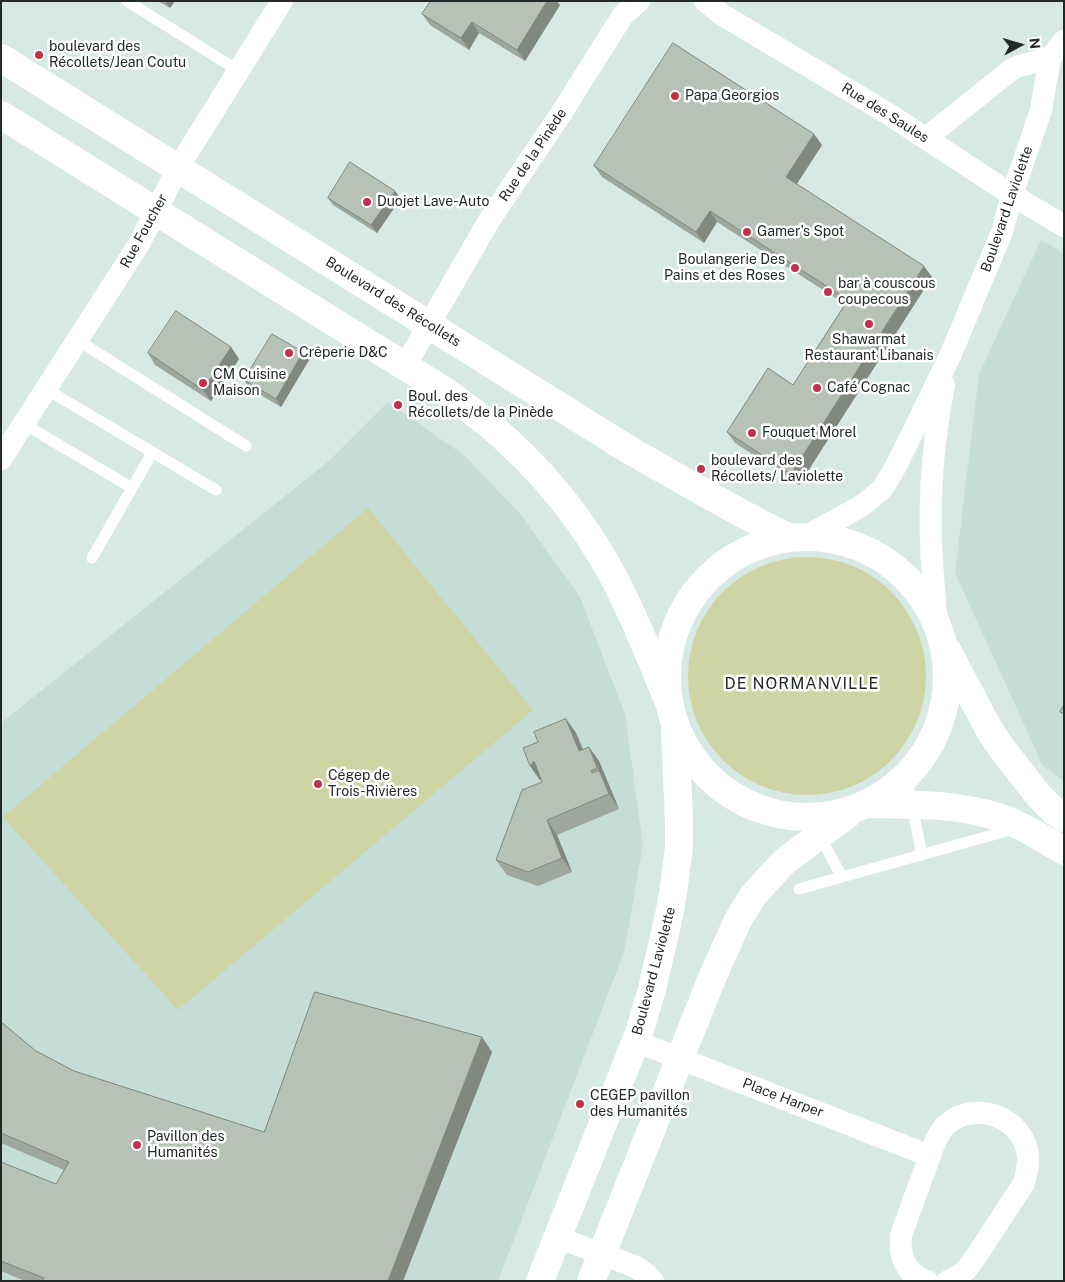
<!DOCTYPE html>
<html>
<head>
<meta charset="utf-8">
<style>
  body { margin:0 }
  #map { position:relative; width:1065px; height:1282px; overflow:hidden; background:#d7e9e4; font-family:"Public Sans",sans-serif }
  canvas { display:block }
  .frame { position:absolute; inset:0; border:2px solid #232928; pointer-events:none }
  .north { position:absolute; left:995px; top:20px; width:50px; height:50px; -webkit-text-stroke:4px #fff; paint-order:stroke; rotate:84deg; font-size:14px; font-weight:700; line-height:20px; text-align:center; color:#232928 }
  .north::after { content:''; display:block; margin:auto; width:18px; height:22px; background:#232928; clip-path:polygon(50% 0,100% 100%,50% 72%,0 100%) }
</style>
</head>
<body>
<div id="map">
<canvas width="1065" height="1282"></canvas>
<div class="frame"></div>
<div class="north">N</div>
</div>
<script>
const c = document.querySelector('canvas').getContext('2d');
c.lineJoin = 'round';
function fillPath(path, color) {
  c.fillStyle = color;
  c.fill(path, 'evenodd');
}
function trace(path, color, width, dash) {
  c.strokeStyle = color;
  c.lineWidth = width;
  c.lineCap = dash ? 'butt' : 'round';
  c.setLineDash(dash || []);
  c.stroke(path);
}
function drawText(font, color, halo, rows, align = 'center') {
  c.font = font + ' "Public Sans",sans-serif';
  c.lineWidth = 5;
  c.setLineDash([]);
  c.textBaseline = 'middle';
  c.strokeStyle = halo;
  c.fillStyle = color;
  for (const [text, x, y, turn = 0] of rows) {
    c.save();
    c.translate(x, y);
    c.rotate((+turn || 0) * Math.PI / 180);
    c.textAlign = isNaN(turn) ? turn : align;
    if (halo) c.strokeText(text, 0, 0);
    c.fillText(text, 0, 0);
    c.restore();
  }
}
fillPath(new Path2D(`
  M1041 240 1064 254V781L1043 766 955 573 979 374Z
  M388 402 465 456 521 515 580 597 625 714 643 846 624 952 498 1281H1V723L329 461Z`), '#c4ddd7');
fillPath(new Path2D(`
  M368 508 533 710 178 1010 3 817Z
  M688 676a119 119 0 1 1 238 0a119 119 0 1 1-238 0Z`), '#ced4a4');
trace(new Path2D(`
  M127 1 239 71
  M77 340 246 446
  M46 389 216 490
  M24 424 132 488
  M92 558 152 453
  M906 776 922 855
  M809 817 842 877
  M799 889 1014 829`), '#fff', 11);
trace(new Path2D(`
  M705 1 721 14 887 113 1012 195 1064 226
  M926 138 1011 70 1019 66 1050 58
  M405 366 490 219 562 112 623 15 639 1
  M1 459 139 244 178 168 282 1
  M805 537 847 514 864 504 880 491 886 483 896 466 950 356 1002 232 1012 195 1041 110 1050 58 1064 41
  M937 626C935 598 932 570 931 542 929 489 934 437 944 385
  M635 1041 930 1156
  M557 1237 636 1267 647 1275 653 1281
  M927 1281C905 1274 899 1256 901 1235L936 1139C939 1135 942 1129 945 1126 974 1098 1024 1117 1028 1156 1029 1165 1026 1174 1024 1183L979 1252 967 1269 960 1275 948 1281`), '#fff', 22);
trace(new Path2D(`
  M1 58 631 451C683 480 735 512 790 538
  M1 115 443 390C460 402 476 414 492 427 540 468 583 520 613 576 635 618 652 661 670 705
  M667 677a140 140 0 1 1 280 0a140 140 0 1 1-280 0Z
  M948 652 990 731 1003 750 1039 796 1054 811 1064 818
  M867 804C913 805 963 803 1007 820 1027 828 1045 840 1064 851
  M540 1281 639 1033 652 989 669 915 673 893 679 847V820L675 731
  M591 1281 712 978 738 920 752 897 768 879 785 861 848 814`), '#fff', 28);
fillPath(new Path2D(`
  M158 1H175L170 8Z
  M560 5 525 61 479 33 469 50 430 25 422 14Z
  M822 145 797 184 932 277 799 485 735 443 727 432 793 385 845 304 717 222 704 243 602 177 594 166Z
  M328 198H401L377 233 333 205Z
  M231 347 239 359 211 401 155 365 148 353Z
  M303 352 309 360 281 407 249 388 244 380Z
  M566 719 576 733 583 749 599 761 619 809 557 835 572 872 538 886 507 875 496 860 542 782 541 779 540 780 530 766 538 742Z
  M1 1022 36 1051 74 1071 264 1132 492 1052 403 1281H25L1 1271V1162L56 1184 64 1170 1 1143Z`), '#9da79d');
fillPath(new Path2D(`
  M165 1H175L170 8Z
  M547 1H557L560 5 525 61 517 50Z
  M472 22 479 33 469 50 461 38Z
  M814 134 822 145 794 188 786 177Z
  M395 191 401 198 377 233 371 225Z
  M710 211 717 222 704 243 696 232Z
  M924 266 932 277 799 485 791 474Z
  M231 347 239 359 211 401 203 390Z
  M303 352 309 360 281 407 276 399Z
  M566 719 576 733 589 765 579 751Z
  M589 747 599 761 619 809 609 794Z
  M534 761 544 776 540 780 530 766Z
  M547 820 557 835 572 872 562 858Z
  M482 1037 492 1052 403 1281H388Z`), '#808880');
const building = new Path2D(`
  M431 1H547L517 50 472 22 461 38 422 14Z
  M673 43 814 134 786 177 924 266 791 474 727 432 768 368 793 385 848 300 710 211 696 232 594 166Z
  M350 162 395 191 371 225 328 198Z
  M176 311 231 347 203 390 148 353Z
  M272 334 303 352 276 399 244 380Z
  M1064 705V714L1060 712Z
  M566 719 579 751 589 747 597 768 591 771 592 773 599 770 609 794 547 820 562 858 528 872 496 860 522 790 542 782 534 761 530 766 523 748 538 742 534 732Z
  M315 992 482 1037 388 1281H43L44 1278 1 1261V1162L56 1184 69 1162 1 1133V1022L36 1051 74 1071 264 1132Z`);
fillPath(building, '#b7c2b7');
trace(building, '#808880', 1);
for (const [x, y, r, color] of [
  [39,55,5,"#c2324b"],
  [675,96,5,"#c2324b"],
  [367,202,5,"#c2324b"],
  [747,232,5,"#c2324b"],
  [795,268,5,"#c2324b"],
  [828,292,5,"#c2324b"],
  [869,324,5,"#c2324b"],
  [289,353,5,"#c2324b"],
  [203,383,5,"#c2324b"],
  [817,388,5,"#c2324b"],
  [398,405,5,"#c2324b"],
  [752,433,5,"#c2324b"],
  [701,469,5,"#c2324b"],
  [318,784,5,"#c2324b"],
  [580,1104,5,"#c2324b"],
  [137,1145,5,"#c2324b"]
]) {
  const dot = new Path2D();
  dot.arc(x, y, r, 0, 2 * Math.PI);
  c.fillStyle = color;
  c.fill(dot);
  trace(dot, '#fff', 2);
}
drawText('14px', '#232928', '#fff', [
  ["boulevard des",49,47],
  ["Récollets/Jean Coutu",49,63],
  ["Papa Georgios",685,96],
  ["Duojet Lave-Auto",377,202],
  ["Gamer's Spot",757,232],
  ["Boulangerie Des",785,260,"right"],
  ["Pains et des Roses",785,276,"right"],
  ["bar à couscous",838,284],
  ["coupecous",838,300],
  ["Shawarmat",869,340,"center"],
  ["Restaurant Libanais",869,356,"center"],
  ["Crêperie D&C",299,353],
  ["CM Cuisine",213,375],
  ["Maison",213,391],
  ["Café Cognac",827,388],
  ["Boul. des",408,397],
  ["Récollets/de la Pinède",408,413],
  ["Fouquet Morel",762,433],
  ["boulevard des",711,461],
  ["Récollets/ Laviolette",711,477],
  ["Cégep de",328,776],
  ["Trois-Rivières",328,792],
  ["CEGEP pavillon",590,1096],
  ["des Humanités",590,1112],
  ["Pavillon des",147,1137],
  ["Humanités",147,1153]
], 'left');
drawText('14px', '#232928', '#fff', [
  ["Rue des Saules",885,113,32],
  ["Rue de la Pinède",533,155,-56],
  ["Boulevard Laviolette",1007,209,-71],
  ["Rue Foucher",144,231,-61],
  ["Boulevard des Récollets",393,302,32],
  ["Boulevard Laviolette",654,971,-75],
  ["Place Harper",783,1098,21]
]);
c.letterSpacing = '1px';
drawText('16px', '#232928', '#fff', [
  ["DE NORMANVILLE",802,684]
]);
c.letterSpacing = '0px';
</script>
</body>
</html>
